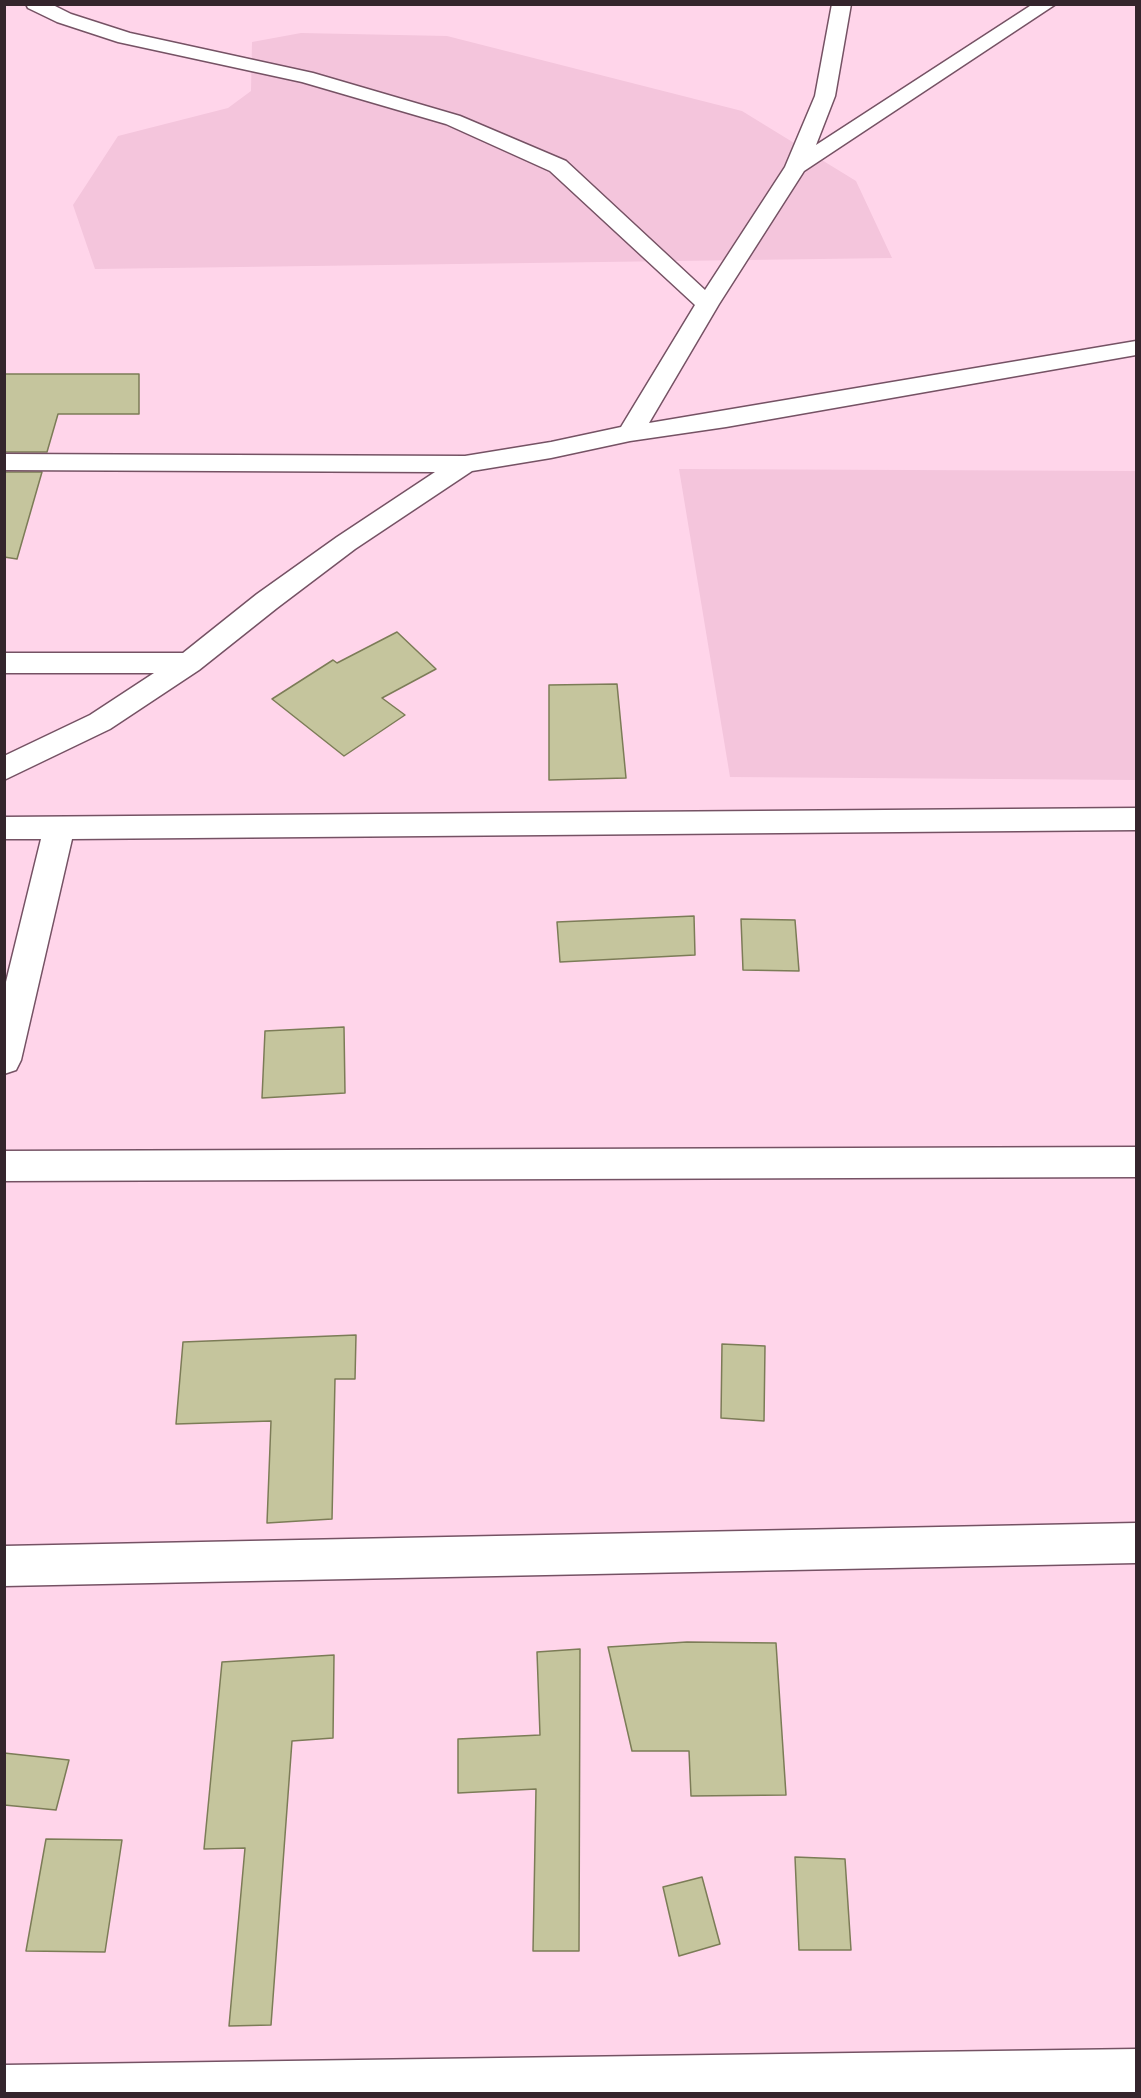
<!DOCTYPE html>
<html>
<head>
<meta charset="utf-8">
<style>
  body { margin:0 }
  #map { position:relative; width:1141px; height:2098px; overflow:hidden; background:#ffd5ea; font-family:Poppins,sans-serif }
  canvas { display:block }
  .frame { position:absolute; inset:0; border:6px solid #34252c; pointer-events:none }
</style>
</head>
<body>
<div id="map">
<canvas width="1141" height="2098"></canvas>
<div class="frame"></div>
</div>
<script>
const c = document.querySelector('canvas').getContext('2d');
c.lineJoin = 'round';
function fillPath(path, color) {
  c.fillStyle = color;
  c.fill(path, 'evenodd');
}
function trace(path, color, width, dash) {
  c.strokeStyle = color;
  c.lineWidth = width;
  c.lineCap = dash ? 'butt' : 'round';
  c.setLineDash(dash || []);
  c.stroke(path);
}
fillPath(new Path2D(`
  M301 33 447 36 742 111 856 181 892 258 95 269 73 205 118 136 228 108 251 91 252 42Z
  M679 469 1136 471V780L730 777Z`), '#f4c5dc');
const building = new Path2D(`
  M4 374H139V414H58L47 452H4Z
  M4 472H42L17 559 4 557Z
  M397 632 436 669 382 698 405 715 344 756 272 699 333 660 337 663Z
  M617 684 626 778 549 780V685Z
  M694 916 695 955 560 962 557 922Z
  M741 919 795 920 799 971 743 970Z
  M344 1027 345 1093 262 1098 265 1031Z
  M356 1335 355 1379H335L332 1519 267 1523 271 1421 176 1424 183 1342Z
  M722 1344 765 1346 764 1421 721 1418Z
  M687 1642 776 1643 786 1795 691 1796 689 1751H632L608 1647Z
  M580 1649 579 1951H533L536 1789 458 1793V1739L540 1735 537 1652Z
  M334 1655 333 1738 292 1741 271 2025 229 2026 245 1848 204 1849 222 1662Z
  M4 1753 69 1760 56 1810 4 1805Z
  M46 1839 122 1840 105 1952 26 1951Z
  M795 1857 845 1859 851 1950H799Z
  M702 1877 720 1944 679 1956 663 1887Z`);
fillPath(building, '#c5c59d');
trace(building, '#7c7c57', 1.5);
const minor = new Path2D(`
  M26 4H51L71 14 130 33 313 73 460 116 566 161 705 290 785 167 815 96 832 4H851L835 96 816 145 1033 4H1056L804 171 719 304 649 423 1136 341V355L726 427 630 441 551 458 472 471 355 549 277 608 199 670 110 729 4 780V756L90 715 154 673H4V653H183L257 594 337 537 435 472 4 470V454L465 456 551 442 621 427 695 305 550 171 446 124 302 82 118 42 57 22 28 8Z
  M1136 808V830L72 839 21 1060 16 1070 4 1074V990L41 839H4V817Z
  M1136 1147V1177L4 1181V1151Z
  M1136 1523V1563L4 1586V1546Z
  M1136 2049V2094H4V2065Z`);
trace(minor, '#755264', 3);
fillPath(minor, '#fff');
</script>
</body>
</html>
